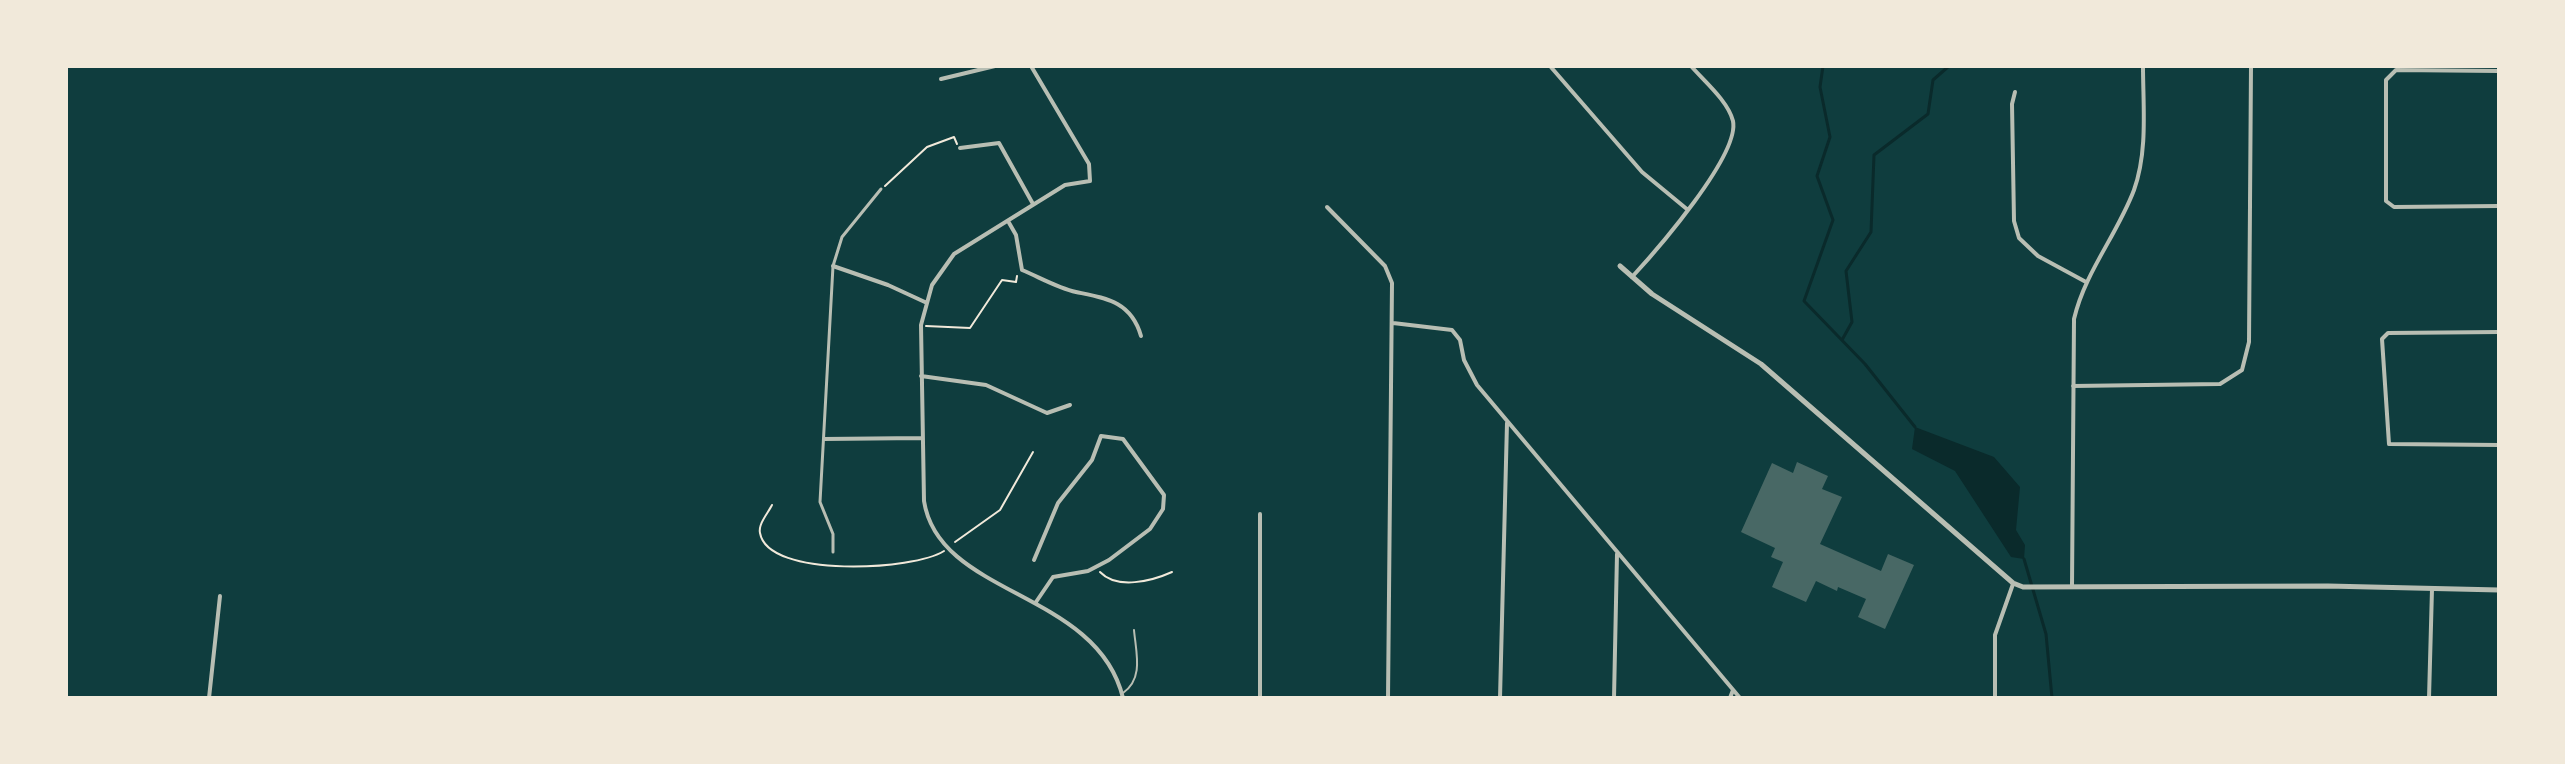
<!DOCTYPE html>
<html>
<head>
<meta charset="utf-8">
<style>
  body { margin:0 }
  #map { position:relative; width:2565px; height:764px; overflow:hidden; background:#0f3d3e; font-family:"Alegreya Sans",sans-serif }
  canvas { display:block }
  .frame { position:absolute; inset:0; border:68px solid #f1e9da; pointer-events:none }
</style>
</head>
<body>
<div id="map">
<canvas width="2565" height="764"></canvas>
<div class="frame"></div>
</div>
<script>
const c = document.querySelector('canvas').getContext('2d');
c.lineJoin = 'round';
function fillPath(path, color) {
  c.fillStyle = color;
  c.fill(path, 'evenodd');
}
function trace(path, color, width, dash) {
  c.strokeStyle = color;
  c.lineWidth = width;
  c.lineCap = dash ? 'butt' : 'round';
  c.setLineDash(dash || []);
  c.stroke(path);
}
fillPath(new Path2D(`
  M1915 427 1994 457 2020 487 2016 530 2025 545 2024 559 2011 557 1955 471 1912 449Z`), '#0a2a2b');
trace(new Path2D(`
  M1823 66 1820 87 1830 137 1817 176 1833 220 1804 301 1865 364 1915 427
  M1842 340 1852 322 1846 271 1871 232 1874 155 1928 114 1933 80 1949 66
  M2024 559 2046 634 2052 698`), '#0a2a2b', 3);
fillPath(new Path2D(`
  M1797 462 1828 476 1822 489 1842 497 1820 544 1881 571 1888 554 1914 565 1885 629 1858 617 1866 599 1838 587 1837 591 1816 581 1806 602 1772 587 1783 562 1771 557 1775 548 1741 532 1772 463 1793 473Z`), '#486865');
trace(new Path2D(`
  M885 186 927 147 954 137 957 144
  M926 326 970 328 1002 280 1016 282 1017 276
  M772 505C768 513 758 524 760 533 768 579 915 570 944 551
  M955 542 1000 510 1033 452
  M1100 572C1117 590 1152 581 1172 572`), '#f1e9da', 2);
trace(new Path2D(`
  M1123 693C1144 678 1136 653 1134 630`), '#b8beb3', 2);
trace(new Path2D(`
  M833 552V534L820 502 833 266 842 237 881 189`), '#b8beb3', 3);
trace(new Path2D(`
  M1031 66 1089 164 1090 181 1065 185 954 254 932 285 921 325 924 501C939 597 1097 590 1123 698
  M1550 66 1642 172 1688 210
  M2499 71 2396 70 2386 80V201L2394 207 2499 206
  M941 79 995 66
  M2015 92 2012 104 2014 221 2019 238 2038 256 2086 282
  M960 148 999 143 1033 204
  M1327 207 1385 266 1392 283 1388 698
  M1008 221 1016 235 1022 270C1039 277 1058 288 1076 292 1105 298 1131 301 1141 336
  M833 266 888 285 927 303
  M1632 277C1656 251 1740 155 1733 121 1728 101 1704 81 1691 66
  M1393 323 1452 330 1460 340 1464 360 1477 385 1740 698
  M2499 332 2388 333 2382 339 2389 444 2499 445
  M921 376 986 385 1047 413 1070 405
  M2073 386 2220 384 2242 370 2249 342 2251 66
  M824 439 921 438
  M1034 560 1058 503 1092 460 1101 436 1123 439 1164 495 1163 509 1150 529 1109 560 1088 571 1053 577 1036 602
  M2072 586 2074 319C2085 272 2117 235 2134 190 2148 151 2143 106 2143 66
  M209 698 220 596
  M1260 698V514
  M1500 698 1507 423
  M1614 698 1617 554
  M1730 698 1733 690
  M1995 698V635L2013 584
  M2429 698 2432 589`), '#b8beb3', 4);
trace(new Path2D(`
  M1620 266 1652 294 1761 364 2013 583 2023 587 2328 586 2499 590`), '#b8beb3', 5);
</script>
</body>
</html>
